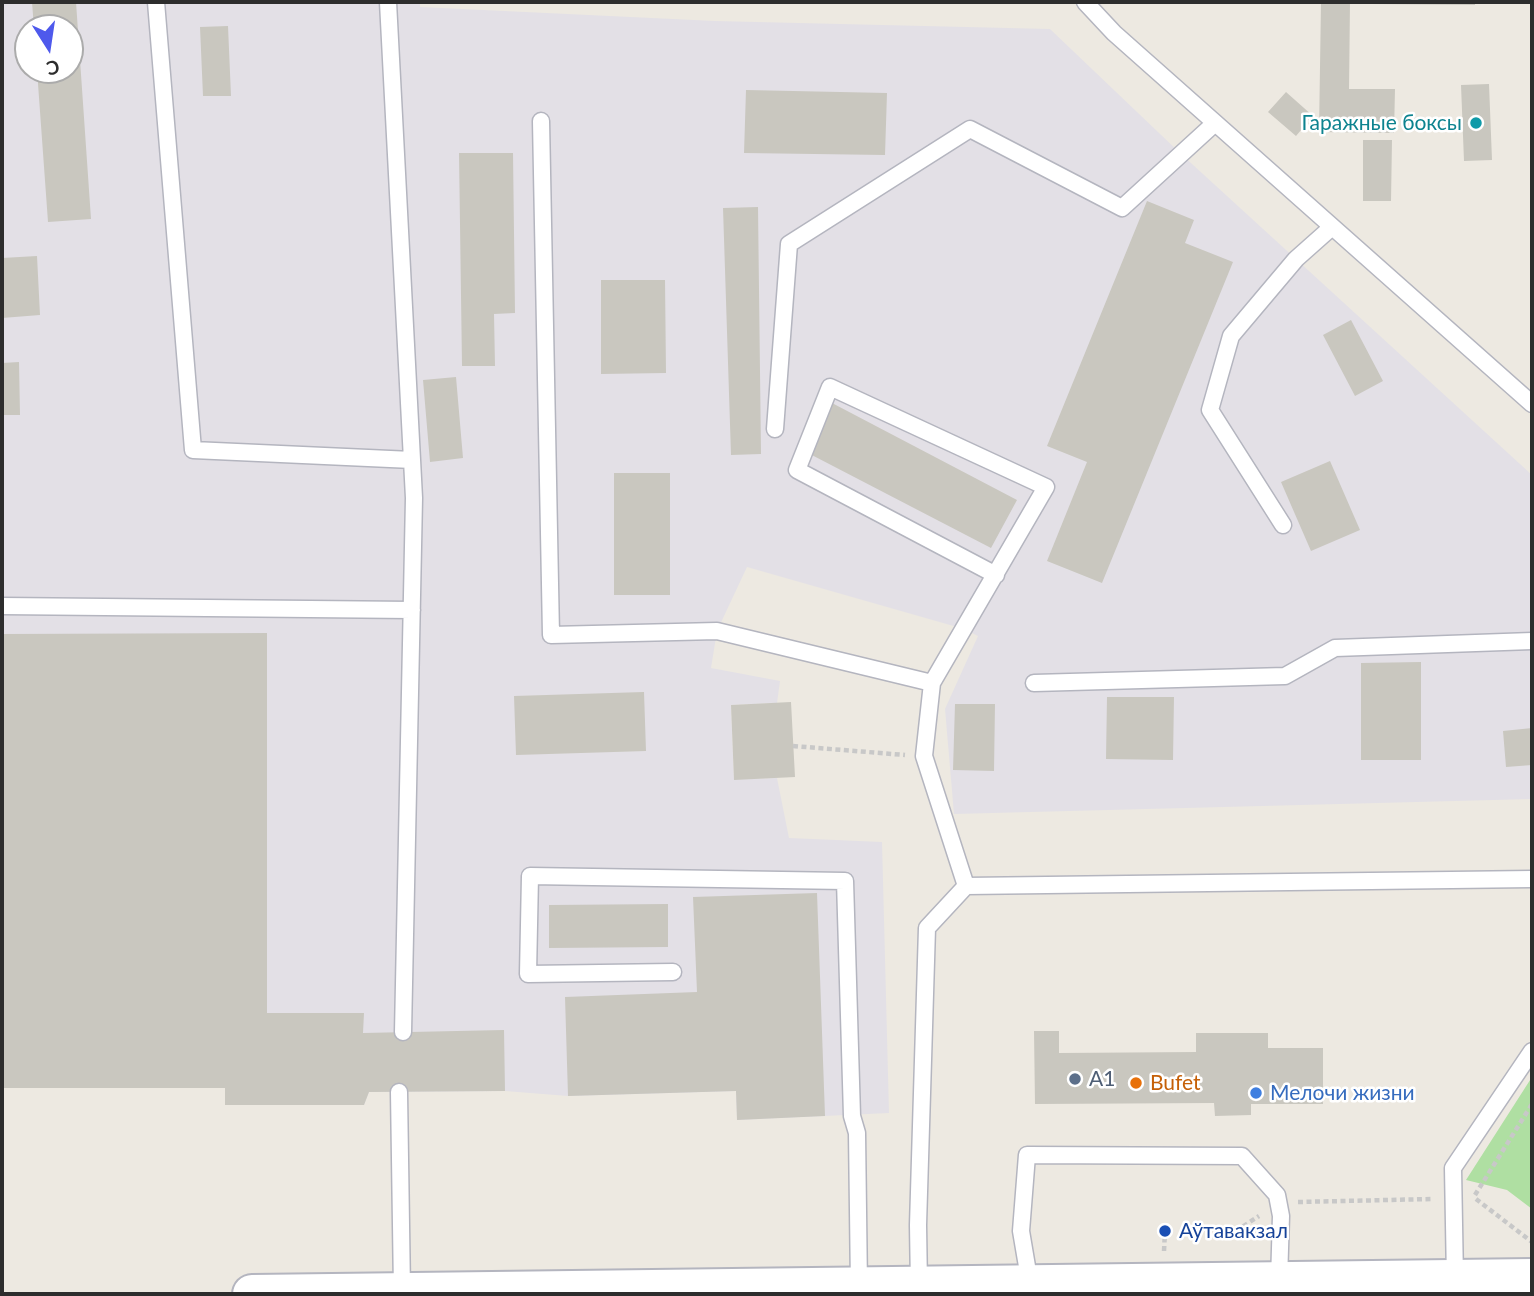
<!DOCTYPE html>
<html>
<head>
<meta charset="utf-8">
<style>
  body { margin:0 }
  #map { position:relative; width:1534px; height:1296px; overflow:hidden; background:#ede9e1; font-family:Lato,sans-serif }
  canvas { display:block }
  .frame { position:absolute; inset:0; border:4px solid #2d2d2d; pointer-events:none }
  .north { position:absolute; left:14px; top:14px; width:70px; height:70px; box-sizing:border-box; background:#fff; border:2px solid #ababab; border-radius:50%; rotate:168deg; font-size:19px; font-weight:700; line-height:28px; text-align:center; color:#2d2d2d }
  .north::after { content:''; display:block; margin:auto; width:24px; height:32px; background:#4e59ec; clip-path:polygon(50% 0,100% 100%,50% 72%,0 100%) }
</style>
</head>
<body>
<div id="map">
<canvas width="1534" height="1296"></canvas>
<div class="frame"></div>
<div class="north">С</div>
</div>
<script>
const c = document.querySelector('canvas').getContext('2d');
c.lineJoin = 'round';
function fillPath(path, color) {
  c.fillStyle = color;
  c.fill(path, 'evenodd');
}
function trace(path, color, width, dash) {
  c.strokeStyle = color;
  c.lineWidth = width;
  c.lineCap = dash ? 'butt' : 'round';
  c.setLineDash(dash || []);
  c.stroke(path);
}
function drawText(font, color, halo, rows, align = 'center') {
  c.font = font + ' Lato,sans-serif';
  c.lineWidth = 5;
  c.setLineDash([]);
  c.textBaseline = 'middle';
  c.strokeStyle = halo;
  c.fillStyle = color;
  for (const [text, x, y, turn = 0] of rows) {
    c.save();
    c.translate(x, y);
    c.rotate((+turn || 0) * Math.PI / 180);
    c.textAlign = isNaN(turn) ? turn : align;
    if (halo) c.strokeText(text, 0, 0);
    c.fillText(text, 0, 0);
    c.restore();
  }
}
fillPath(new Path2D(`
  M2 2H420V7L715 21 1050 29 1180 153 1532 475V799L954 814 945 709 978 636 964 629 747 567 717 631 711 668 780 681 777 703 731 705 734 779 777 778 789 838 882 842 889 1113 737 1120 736 1091 568 1096 505 1091 369 1092 364 1105H225V1088H2ZM28 28H70V70H28Z`), '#e3e0e6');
fillPath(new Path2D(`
  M1532 1077V1209L1507 1190 1466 1180Z`), '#afdfa2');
fillPath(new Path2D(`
  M32 2H76L91 219 48 222 37 70H70V28H34Z
  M1321 2H1350L1349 89H1395L1394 133 1319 132Z
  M1371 2H1475V5L1371 4Z
  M228 26 231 96H203L200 27Z
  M1489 84 1492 160 1464 161 1461 85Z
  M746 90 887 93 885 155 744 153Z
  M1286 92 1313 116 1296 136 1268 112Z
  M1363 140H1392L1391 201H1363Z
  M459 153H513L515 313 494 314 495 366H462Z
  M1147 201 1194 220 1185 243 1233 262 1102 583 1047 561 1087 462 1047 446Z
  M758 207 761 454 731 455 723 208Z
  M37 256 40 315 2 318V258Z
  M601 280H665L666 373 601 374Z
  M1351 320 1383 381 1355 396 1323 335Z
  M19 362 20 415H2V363Z
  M456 377 463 458 430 462 423 380Z
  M832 403 1017 500 991 548 806 452Z
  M1330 461 1360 530 1311 551 1281 482Z
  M614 473H670V595H614Z
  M267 633V1013H364L363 1033 504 1030 505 1091 369 1092 364 1105H225V1088H2V634Z
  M1421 662V760H1361V663Z
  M644 692 646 751 516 755 514 696Z
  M1107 697H1174L1173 760 1106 759Z
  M791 702 795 777 734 780 731 705Z
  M955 704H995L994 771 953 770Z
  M1532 728V765L1506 767 1503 731Z
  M817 893 825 1116 737 1120 736 1091 568 1096 565 997 697 992 693 897Z
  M668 904V947L549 948V905Z
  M1034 1031H1059V1053L1196 1052V1033H1268V1048H1323V1104H1251V1115L1215 1116 1214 1103 1035 1104Z`), '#c9c7bf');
const service = new Path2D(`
  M156 2 193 450 412 460
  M388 2 414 498 403 1032
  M1085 2 1114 33 1532 404
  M541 121 551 635 717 631 932 683
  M775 429 789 244 970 129 1122 208 1215 123
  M1283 525 1210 410 1231 336 1296 259 1332 227
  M2 606 412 610
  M1034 683 1285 676 1335 648 1532 641
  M966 886 924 756 932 683 1046 487 830 387 797 470 996 575
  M673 972 528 974 530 876 845 881 852 1116 857 1133 859 1288
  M399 1092 402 1291
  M1455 1280 1453 1168 1532 1051
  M1030 1284 1021 1231 1027 1155 1242 1156 1277 1195 1281 1216 1279 1281
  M919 1287 918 1225 927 928 966 886 1532 879`);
const secondary = new Path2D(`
  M252 1294 1532 1278`);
trace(service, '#b4b5bf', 19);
trace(secondary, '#b4b5bf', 42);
trace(new Path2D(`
  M793 746 905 755
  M1475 1195 1532 1104
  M1476 1199 1532 1242
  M1298 1202 1433 1199
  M1236 1231 1259 1216
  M1164 1251 1165 1231`), '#c8c8c8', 4.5, [5, 3.5]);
trace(service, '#fff', 16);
trace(secondary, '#fff', 38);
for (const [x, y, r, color] of [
  [1476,123,7,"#0f9aa8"],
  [1075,1079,7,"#5c6f8a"],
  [1136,1083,7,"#e8710a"],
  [1256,1093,7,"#3f7fe0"],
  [1165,1231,7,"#1a4fb4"]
]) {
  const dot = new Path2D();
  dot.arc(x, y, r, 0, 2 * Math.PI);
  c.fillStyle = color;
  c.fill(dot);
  trace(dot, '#fff', 2.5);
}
drawText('21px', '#0d838f', '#fff', [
  ["Гаражные боксы",1462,123]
], 'right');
drawText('21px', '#4e5e75', '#fff', [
  ["A1",1089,1079]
], 'left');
drawText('21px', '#c56008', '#fff', [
  ["Bufet",1150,1083]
], 'left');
drawText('21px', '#366cbe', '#fff', [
  ["Мелочи жизни",1270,1093]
], 'left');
drawText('21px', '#164399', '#fff', [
  ["Аўтавакзал",1179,1231]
], 'left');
</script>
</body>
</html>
